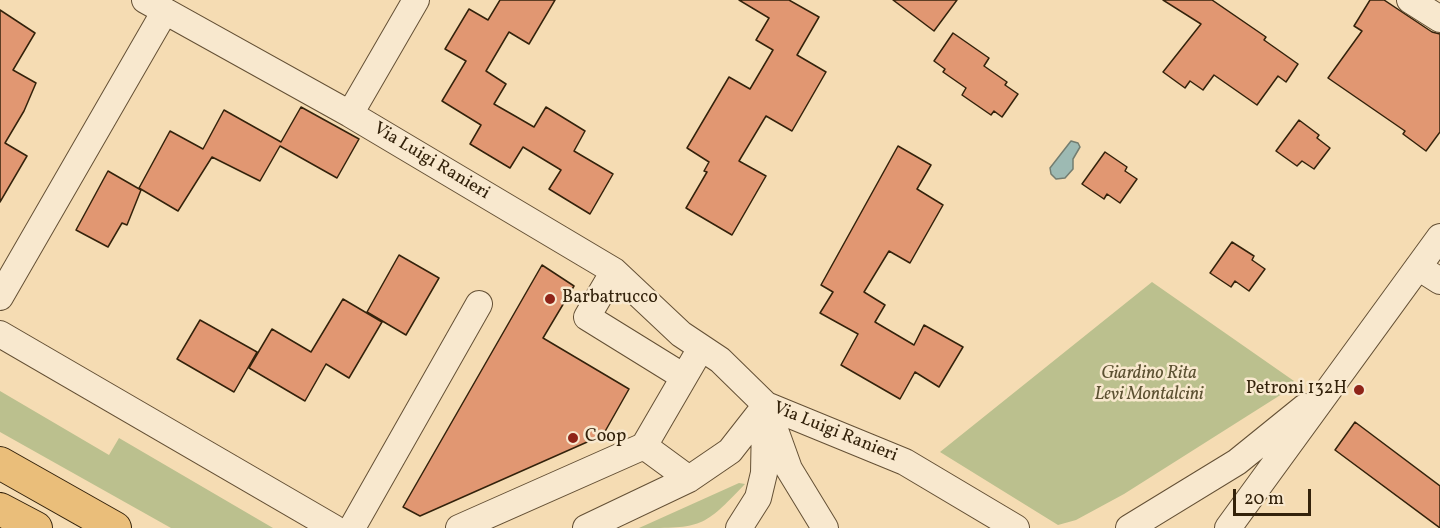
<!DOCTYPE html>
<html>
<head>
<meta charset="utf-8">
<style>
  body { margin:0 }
  #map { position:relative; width:1440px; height:528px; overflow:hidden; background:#f5dcb3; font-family:Vollkorn,serif }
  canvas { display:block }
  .scale { position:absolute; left:1233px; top:489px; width:78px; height:27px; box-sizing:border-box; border:3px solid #33220b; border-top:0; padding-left:8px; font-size:18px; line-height:21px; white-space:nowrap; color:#33220b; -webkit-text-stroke:4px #f8e8ce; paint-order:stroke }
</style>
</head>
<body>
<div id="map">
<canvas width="1440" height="528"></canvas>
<div class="scale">20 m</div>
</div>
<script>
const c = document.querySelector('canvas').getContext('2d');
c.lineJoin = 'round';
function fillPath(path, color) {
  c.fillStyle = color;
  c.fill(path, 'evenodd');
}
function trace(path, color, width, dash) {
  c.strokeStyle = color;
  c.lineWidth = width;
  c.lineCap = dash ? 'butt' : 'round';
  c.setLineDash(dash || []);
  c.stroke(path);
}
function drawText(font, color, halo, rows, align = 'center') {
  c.font = font + ' Vollkorn,serif';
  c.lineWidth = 5;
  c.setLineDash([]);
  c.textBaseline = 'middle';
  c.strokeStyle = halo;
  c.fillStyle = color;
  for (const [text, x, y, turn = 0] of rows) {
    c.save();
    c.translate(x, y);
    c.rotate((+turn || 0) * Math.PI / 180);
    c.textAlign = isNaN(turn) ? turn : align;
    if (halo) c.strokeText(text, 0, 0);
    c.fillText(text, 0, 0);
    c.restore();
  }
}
fillPath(new Path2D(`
  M1152 282 1294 381 1282 394 1124 494 1076 520 1058 525 940 452Z
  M0 391 109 455 119 438 273 528H171L0 432Z
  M739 483 745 484C703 528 702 528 639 528Z`), '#bbc08e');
const water = new Path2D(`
  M1071 141 1078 143 1080 147 1073 159V169L1065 178 1056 179 1051 174 1050 168Z`);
fillPath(water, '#9dbab3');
trace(water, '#737d70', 1.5);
const building = new Path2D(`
  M500 0H555L529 44 509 32 486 71 506 84 494 104 515 116 534 127 546 107 585 131 574 151 613 174 590 214 549 189 561 170 523 147 510 168 470 144 481 125 442 101 466 61 445 49 469 9 488 20Z
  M739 0H789L819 17 797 55 826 72 792 131 766 116 739 161 766 176 732 235 686 208 707 172 704 171 709 162 687 148 729 77 750 89 773 50 756 40 769 18Z
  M893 0H957L934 31Z
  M1163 0H1212L1266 37 1264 40 1298 64 1286 82 1278 76 1257 105 1214 75 1203 90 1190 81 1185 88 1163 72 1201 24Z
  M1370 0H1384L1432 32 1440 34V132L1426 151 1403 134 1405 131 1328 78 1362 31 1354 26Z
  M0 10 35 33 13 70 36 83 24 111 5 143 27 156 0 202Z
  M953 33 989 58 984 66 1007 82 1005 85 1018 94 1002 117 994 111 991 115 962 95 966 88 943 72 945 69 934 61Z
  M301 107 359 139 337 178 280 146 260 181 212 157 178 211 139 188 170 131 203 149 224 110 281 142Z
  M1299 120 1319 135 1317 138 1330 148 1314 169 1302 161 1297 166 1276 151Z
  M898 146 931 165 917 189 943 205 910 263 889 251 864 292 885 305 875 322 914 345 924 325 963 347 939 387 915 372 900 399 841 365 858 334 820 313 833 292 821 285Z
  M1105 152 1127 167 1125 171 1137 179 1120 203 1107 194 1104 199 1082 184Z
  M108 171 141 190 127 225 122 223 108 247 76 230Z
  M1232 242 1254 256 1252 260 1265 269 1249 291 1235 281 1231 287 1210 273Z
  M399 255 439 278 406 335 367 312Z
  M542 265 574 286 543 338 629 389 603 435 420 516 403 507Z
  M343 299 382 322 349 378 326 364 305 401 249 368 272 329 311 352Z
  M200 320 257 352 234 392 177 359Z
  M1355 422 1440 486V528L1335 450Z`);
fillPath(building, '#e19772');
trace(building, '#33220b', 1.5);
const minor = new Path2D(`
  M145 0 350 114 614 271 681 334 720 360 766 405 905 462 1016 528
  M1410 0 1440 19
  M350 114 416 0
  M1418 267 1440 281
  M614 271 587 317 684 377
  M0 297 165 11
  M0 334 334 528
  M766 405 789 469 825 528
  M644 446 689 479
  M352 528 479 304
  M459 528 644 446 701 348
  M586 528 689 479 730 451 766 405
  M739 528 758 498 764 473 765 420
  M1129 528 1237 462 1305 407
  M1228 528 1440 237`);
const major = new Path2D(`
  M0 463 115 528
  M0 509 36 528`);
trace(minor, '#645035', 28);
trace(major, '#33220b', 34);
trace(minor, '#f8e8ce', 26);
trace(major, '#eabe7a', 32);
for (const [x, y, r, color] of [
  [550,299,6,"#8f2418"],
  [1359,390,6,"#8f2418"],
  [573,438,6,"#8f2418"]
]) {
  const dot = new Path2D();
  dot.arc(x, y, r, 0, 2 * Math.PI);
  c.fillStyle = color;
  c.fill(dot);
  trace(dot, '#f8e8ce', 2);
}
drawText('18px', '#33220b', '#f8e8ce', [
  ["Via Luigi Ranieri",431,162,31],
  ["Via Luigi Ranieri",835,433,22]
]);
drawText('18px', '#33220b', '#f8e8ce', [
  ["Barbatrucco",562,299],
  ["Petroni 132H",1347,390,"right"],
  ["Coop",585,438]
], 'left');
drawText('italic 18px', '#5c5132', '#f8e8ce', [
  ["Giardino Rita",1149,375],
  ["Levi Montalcini",1149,396]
]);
</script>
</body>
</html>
